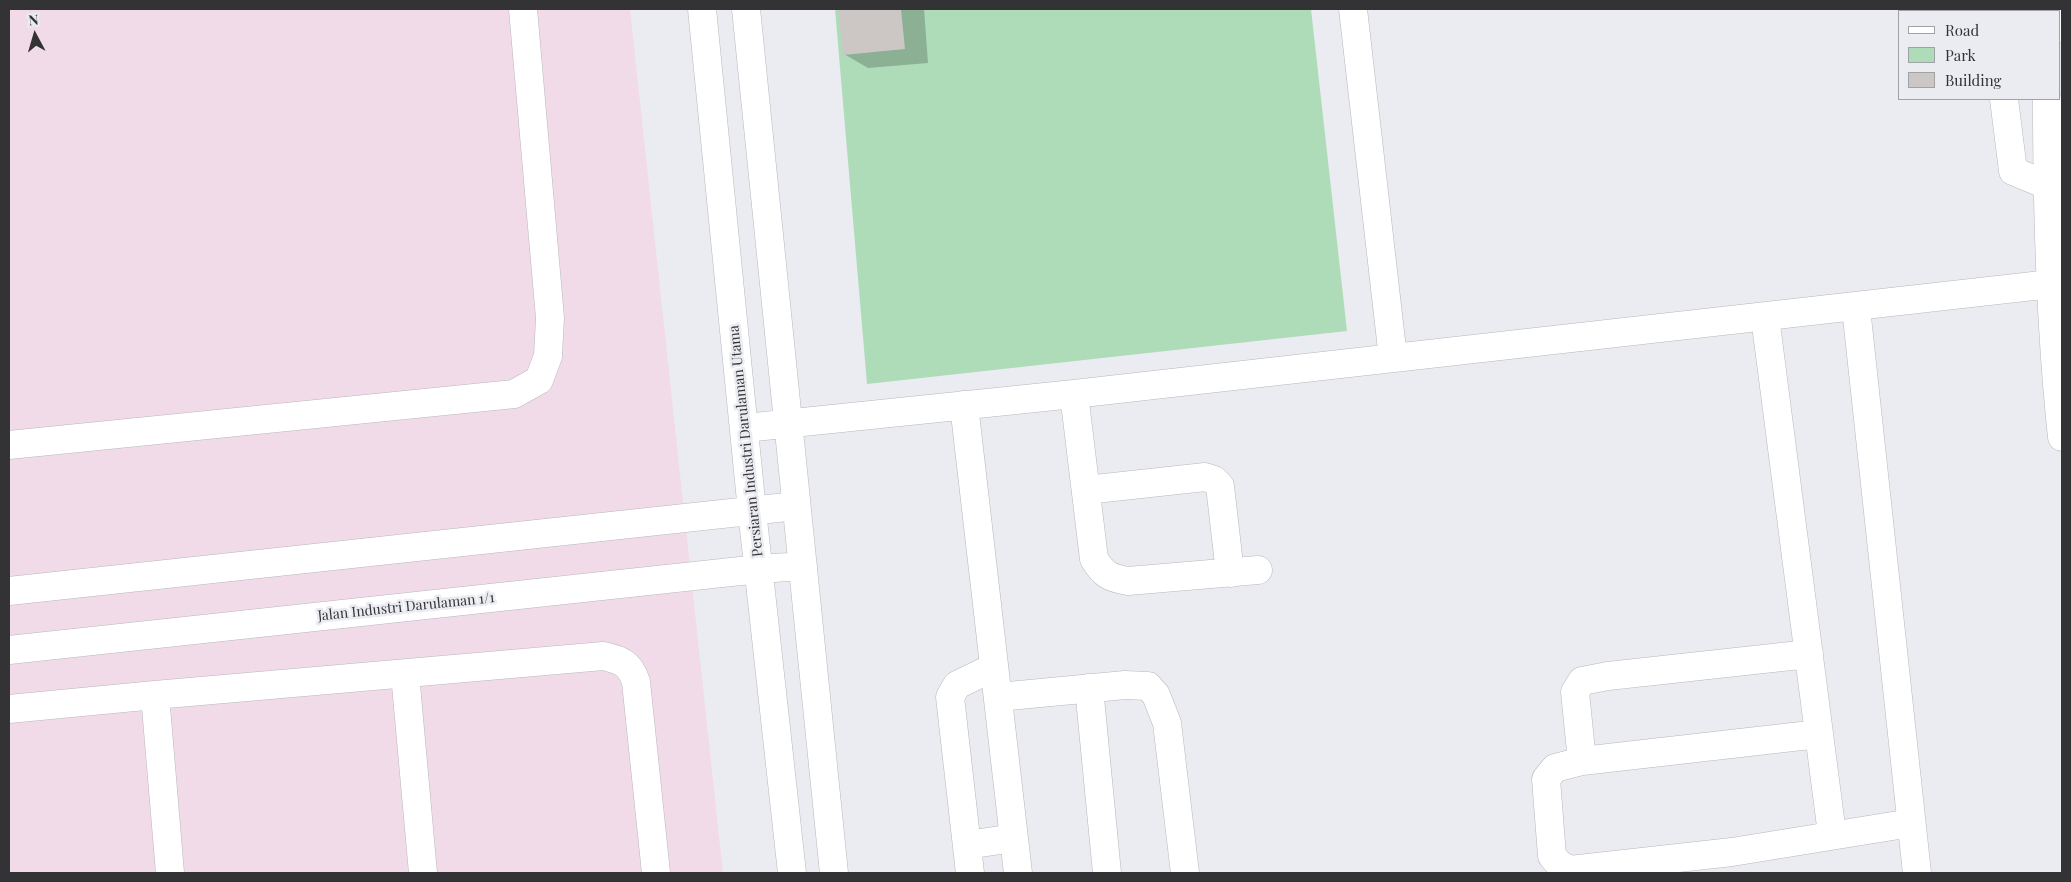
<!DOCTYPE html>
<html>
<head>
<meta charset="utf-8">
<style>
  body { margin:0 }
  #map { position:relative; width:2071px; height:882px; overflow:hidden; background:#ebecf1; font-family:"Playfair Display",serif }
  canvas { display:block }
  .frame { position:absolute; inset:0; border:10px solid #333335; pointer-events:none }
  .legend { position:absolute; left:1898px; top:10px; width:162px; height:90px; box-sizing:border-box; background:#ebecf1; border:1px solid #a1a2a6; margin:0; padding:6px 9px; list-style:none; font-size:15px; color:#333335 }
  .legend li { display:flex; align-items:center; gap:10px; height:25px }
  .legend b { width:25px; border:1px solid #a1a2a6 }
  .north { position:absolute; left:10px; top:10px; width:50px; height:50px; -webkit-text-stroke:4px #ebecf1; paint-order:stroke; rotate:354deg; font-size:14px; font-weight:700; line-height:20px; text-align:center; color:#333335 }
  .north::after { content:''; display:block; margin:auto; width:18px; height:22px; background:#333335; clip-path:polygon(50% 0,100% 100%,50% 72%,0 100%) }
</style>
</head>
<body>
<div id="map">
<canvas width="2071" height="882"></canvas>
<div class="frame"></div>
<ul class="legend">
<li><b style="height:6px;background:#fff"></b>Road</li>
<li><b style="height:14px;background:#aedcb9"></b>Park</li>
<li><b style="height:14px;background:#ccc6c4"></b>Building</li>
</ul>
<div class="north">N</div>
</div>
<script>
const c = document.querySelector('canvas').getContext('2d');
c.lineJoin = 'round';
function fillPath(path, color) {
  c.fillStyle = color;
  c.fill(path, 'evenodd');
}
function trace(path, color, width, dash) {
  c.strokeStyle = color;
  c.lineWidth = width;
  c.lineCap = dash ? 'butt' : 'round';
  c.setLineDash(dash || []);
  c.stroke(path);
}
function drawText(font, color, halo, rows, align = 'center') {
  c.font = font + ' "Playfair Display",serif';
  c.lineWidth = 5;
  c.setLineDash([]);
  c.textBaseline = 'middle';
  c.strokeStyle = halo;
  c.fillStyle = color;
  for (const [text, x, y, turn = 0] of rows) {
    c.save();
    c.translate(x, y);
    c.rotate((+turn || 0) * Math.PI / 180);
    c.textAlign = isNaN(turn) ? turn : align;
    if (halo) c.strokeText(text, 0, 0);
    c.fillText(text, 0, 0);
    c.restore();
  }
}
fillPath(new Path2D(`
  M9 9H630L723 873H9Z`), '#f2dbe8');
fillPath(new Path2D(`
  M835 9H1311L1347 331 867 384Z`), '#aedcb9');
fillPath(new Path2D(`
  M840 9H924L928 63 868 68 844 54Z`), '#0003');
fillPath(new Path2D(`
  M838 9H901L905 49 843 55Z`), '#ccc6c4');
const minor = new Path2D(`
  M702 9 752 511 792 873
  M746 9 834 873
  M1353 9 1393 358
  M1995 9V11
  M2060 28 2062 20
  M2004 99 2013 171 2047 185
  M2047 99C2047 211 2050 325 2062 437
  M1856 308 1917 873
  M1765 317 1832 834
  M1074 394 1094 559C1104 575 1110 578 1128 581L1258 570
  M964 405 1018 873
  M745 428 1074 394 2051 284
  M9 445 514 394 539 380 548 356 550 318 523 9
  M1086 490 1205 477 1214 480 1220 486 1230 573
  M9 591 796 506
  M9 650 759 569 803 566
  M405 674 423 873
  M1089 688 1107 873
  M998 697 1125 685 1148 686 1156 695 1167 723 1185 873
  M9 709 155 695
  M1819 734 1582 761 1555 768 1546 779 1552 856 1559 864 1570 870 1732 852 1911 823
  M1582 761 1575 692 1582 681 1608 676 1809 654
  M967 845 1014 838
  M170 873 155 695 603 656C621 660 630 663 636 682L656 873
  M970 873 950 697 957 685 994 667`);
trace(minor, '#b7b7bc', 29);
trace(minor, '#fff', 28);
drawText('14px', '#333335', '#ebecf1', [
  ["Persiaran Industri Darulaman Utama",746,441,-96],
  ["Jalan Industri Darulaman 1/1",406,607,-6]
]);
</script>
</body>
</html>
